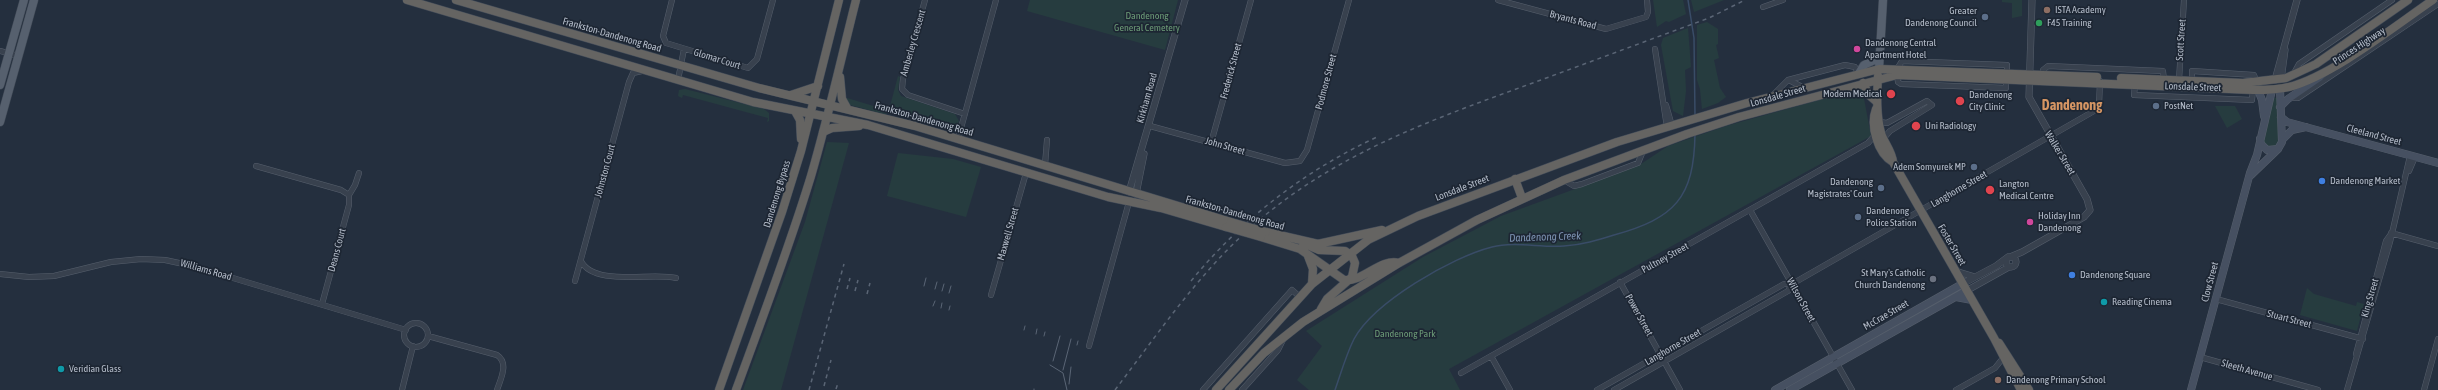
<!DOCTYPE html>
<html>
<head>
<meta charset="utf-8">
<style>
  body { margin:0 }
  canvas { display:block; background:#242f3e }
</style>
</head>
<body>
<canvas width="2438" height="390"></canvas>
<script>
const c = document.querySelector('canvas').getContext('2d');
c.lineJoin = 'round';
function fillPath(path, color) {
  c.fillStyle = color;
  c.fill(path, 'evenodd');
}
function trace(path, color, width, dash) {
  c.strokeStyle = color;
  c.lineWidth = width;
  c.lineCap = dash ? 'butt' : 'round';
  c.setLineDash(dash || []);
  c.stroke(path);
}
function drawText(font, color, halo, rows, align = 'center') {
  c.font = font + ' "Asap Condensed",sans-serif';
  c.lineWidth = 3.5;
  c.setLineDash([]);
  c.textBaseline = 'middle';
  c.strokeStyle = halo;
  c.fillStyle = color;
  for (const [text, x, y, turn = 0] of rows) {
    c.save();
    c.translate(x, y);
    c.rotate((+turn || 0) * Math.PI / 180);
    c.textAlign = isNaN(turn) ? turn : align;
    if (halo) c.strokeText(text, 0, 0);
    c.fillText(text, 0, 0);
    c.restore();
  }
}
fillPath(new Path2D(`
  M1030 0H1178L1165 50 1027 11Z
  M1653 0H1683L1686 14 1669 22 1666 21 1657 27Z
  M1691 0H1724L1694 12Z
  M2002 0H2022V16L2012 18V3L2002 2Z
  M1707 22 1718 29V44L1716 45 1719 58 1714 60 1720 88 1726 97 1718 103 1702 109 1700 89 1697 80V25Z
  M1688 28 1691 67 1685 70 1686 91 1683 116 1673 111 1661 45 1663 38Z
  M898 76 900 77 898 90 901 96 955 114 959 121 955 128 952 129 889 110Z
  M1862 88 1871 136 1449 369 1460 390H1309L1297 380 1322 346 1306 331 1423 257 1501 216 1638 166 1668 146 1726 126Z
  M685 89 764 109 769 113V121L767 122 768 118 683 95 682 98 678 96 679 90Z
  M847 98 890 111 889 113 884 114 850 105 844 99Z
  M2274 98H2277L2281 133 2278 145 2269 149 2263 143Z
  M2215 106H2235L2242 119 2227 128Z
  M827 142 849 143 781 390H743L805 222Z
  M898 153 953 159 981 167 966 217 887 196Z
  M2307 288 2314 294 2356 306 2357 302 2364 304 2357 331 2300 315Z`), '#263c3f');
trace(new Path2D(`
  M1688 0 1694 38 1695 116
  M1335 390C1341 373 1346 355 1354 339 1374 302 1452 257 1492 247 1515 241 1541 248 1564 246 1582 245 1598 240 1614 235 1675 218 1694 198 1695 134`), '#394c67', 1.5);
const minor = new Path2D(`
  M672 0 663 36 666 43 748 68 757 59 773 0
  M925 0 903 79 902 89 908 95 965 114
  M1498 0 1606 29 1646 17 1648 12 1647 0
  M1763 7 1783 0
  M1655 49 1667 127
  M0 51 18 56
  M1897 69 1902 61 2007 65V74
  M1897 75 1898 82 1901 84 2006 88V79
  M2043 75V70L2048 66 2163 71 2164 80
  M2293 75 2299 64 2392 0
  M678 80 684 49
  M1789 80 1804 88
  M2179 80 2184 0
  M2192 81V71L2254 75 2257 83
  M2135 85 2134 95 2252 100 2253 90
  M1773 95 1788 80 1845 65 1855 67 1858 73
  M2289 98H2298L2438 4
  M1666 105 1672 126
  M1880 122 1887 123 1927 101 1932 105 1890 131 1883 139
  M1150 126 1285 163 1300 161 1307 150 1349 0
  M958 139 996 0
  M1211 143 1251 0
  M1045 165 1047 140
  M256 166 341 190 349 195V205L322 304
  M2409 171 2415 157
  M1564 180 1574 186 1582 184 1638 163 1643 151
  M349 195 355 185 359 173
  M1750 210 1852 390
  M2391 233 2438 246
  M581 261C594 287 653 272 676 278
  M0 274 29 277 54 276 111 262 141 259 165 260 193 266 406 330
  M575 281 629 82 633 73 642 71
  M1620 282 1680 390
  M991 295 1026 173
  M2216 299 2363 339
  M404 335a12 12 0 1 1 24 0a12 12 0 1 1-24 0Z
  M428 336 497 355C509 363 501 378 497 390
  M1089 346 1129 202
  M2356 354 2386 241 2391 234
  M1491 356 1510 390
  M2200 357 2318 390
  M1461 373 1868 143 1875 135
  M402 390 413 346
  M1203 390 1292 290 1300 297
  M1242 390 1278 350 1284 338
  M1597 390 1784 284H1792
  M1614 390 1788 291 1792 284 2094 111 2099 106 2100 81
  M1956 390 1995 368 2003 358
  M2347 390 2390 242 2410 156
  M2424 390 2438 339`);
const tertiary = new Path2D(`
  M2281 79 2285 50
  M2275 80 2297 0
  M1129 192 1185 0
  M1136 194 1144 154
  M2006 262a5 5 0 1 1 10 0a5 5 0 1 1-10 0Z
  M2010 257 2022 252 2084 217 2090 210 2087 199 2029 97 2032 0
  M1955 271 1975 277
  M1962 284 1996 266 2008 257
  M1966 291 2009 267`);
const secondary = new Path2D(`
  M2258 90 2262 100 2264 116
  M2280 107 2288 99 2320 77
  M2281 117 2287 122 2438 163
  M2260 139 2261 144 2267 150 2278 149
  M2283 139 2292 130 2306 127
  M2251 175 2278 149 2282 142 2280 89
  M1956 297 1972 300
  M1775 390 1962 284
  M1790 390 1966 291
  M2191 390 2250 173 2257 155 2272 90`);
const primary = new Path2D(`
  M1879 69 1883 0
  M1859 73 1864 65 1879 58
  M0 85 24 0
  M0 122 34 0`);
const trunk = new Path2D(`
  M407 0 753 102 868 125 1108 197 1161 208 1226 227
  M456 0 759 88 915 126 1231 222
  M1878 76C1877 95 1876 114 1881 133 1884 143 1892 151 1893 162L1994 338 2021 390
  M840 77 842 99 847 108
  M2121 78 2243 83 2286 78 2316 64 2408 0
  M1863 83 1869 95 1877 102
  M791 95 818 86
  M1876 109C1870 125 1877 153 1893 162
  M795 111 800 120 801 139
  M823 132 832 128 859 126
  M1515 179 1522 198
  M1266 232 1318 244 1382 230
  M1261 237 1300 249 1344 280C1364 282 1380 258 1399 263
  M1303 243 1319 250 1345 251 1352 256 1355 263 1352 277 1327 299 1321 309
  M1308 256 1313 269 1312 284
  M1999 343 2029 390
  M719 390 782 212 801 151 839 0
  M736 390C762 319 789 248 811 176 828 118 841 59 856 0
  M1216 390 1312 284 1368 240 1418 216 1617 142 1747 103 1879 69 2097 77
  M1229 390 1264 353 1303 322 1399 263 1477 220 1564 180 1687 134 1739 117 1897 75 2253 90C2265 90 2277 90 2289 87 2332 76 2395 26 2433 0`);
trace(minor, '#565f6c', 6);
trace(tertiary, '#565f6c', 7);
trace(secondary, '#565f6c', 8);
trace(primary, '#414a57', 9);
trace(trunk, '#434c59', 9);
trace(minor, '#38414e', 5);
trace(tertiary, '#38414e', 6);
trace(secondary, '#465061', 7);
trace(primary, '#56606e', 8);
trace(trunk, '#656462', 8);
trace(new Path2D(`
  M924 286 926 278
  M935 289 937 282
  M942 291 944 284
  M949 293 951 286
  M933 306 935 301
  M941 308 942 303
  M949 310 950 306
  M1024 330 1025 326
  M1036 334 1037 329
  M1044 336 1045 332
  M1077 345 1078 341
  M1053 361 1060 336
  M1050 365 1063 373 1067 390
  M1063 370 1071 339
  M1069 384 1071 367
  M1034 390V389`), '#5a6575', 1);
trace(new Path2D(`
  M1191 281C1242 219 1304 171 1377 137
  M847 289 850 278
  M855 291 858 280
  M867 294 870 283
  M824 386 831 360
  M836 389 838 383
  M809 390 844 264
  M1115 390C1160 331 1201 270 1257 222 1334 156 1425 122 1519 88 1582 65 1646 41 1709 18L1745 0`), '#5a6575', 1.5, [4, 4]);
const trunkBridge = new Path2D(`
  M1231 222 1266 232
  M1226 227 1261 237`);
trace(trunkBridge, '#434c59', 9, []);
trace(trunkBridge, '#656462', 8);
for (const [x, y, r, color] of [
  [2047,10,4,"#8d6e63"],
  [1985,17,4,"#5c6f8a"],
  [2039,23,4,"#2e9e5b"],
  [1857,49,4,"#d1479c"],
  [1891,94,5,"#e0444e"],
  [1960,101,5,"#e0444e"],
  [2156,106,4,"#5c6f8a"],
  [1916,126,5,"#e0444e"],
  [1974,167,4,"#5c6f8a"],
  [2322,181,4,"#3f7fe0"],
  [1881,188,4,"#5c6f8a"],
  [1990,190,5,"#e0444e"],
  [1858,217,4,"#5c6f8a"],
  [2030,222,4,"#d1479c"],
  [2072,275,4,"#3f7fe0"],
  [1933,279,4,"#6b7280"],
  [2104,302,4,"#0f9aa8"],
  [61,369,4,"#0f9aa8"],
  [1998,380,4,"#8d6e63"]
]) {
  const dot = new Path2D();
  dot.arc(x, y, r, 0, 2 * Math.PI);
  c.fillStyle = color;
  c.fill(dot);
  trace(dot, '#1d2633', 1.5);
}
drawText('10px', '#b4bcc9', '#1d2633', [
  ["ISTA Academy",2055,10],
  ["Greater",1977,11,"right"],
  ["Dandenong Council",1977,23,"right"],
  ["F45 Training",2047,23],
  ["Dandenong Central",1865,43],
  ["Apartment Hotel",1865,55],
  ["Modern Medical",1882,94,"right"],
  ["Dandenong",1969,95],
  ["City Clinic",1969,107],
  ["PostNet",2164,106],
  ["Uni Radiology",1925,126],
  ["Adem Somyurek MP",1966,167,"right"],
  ["Dandenong Market",2330,181],
  ["Dandenong",1873,182,"right"],
  ["Magistrates' Court",1873,194,"right"],
  ["Langton",1999,184],
  ["Medical Centre",1999,196],
  ["Dandenong",1866,211],
  ["Police Station",1866,223],
  ["Holiday Inn",2038,216],
  ["Dandenong",2038,228],
  ["St Mary's Catholic",1925,273,"right"],
  ["Church Dandenong",1925,285,"right"],
  ["Dandenong Square",2080,275],
  ["Reading Cinema",2112,302],
  ["Veridian Glass",69,369],
  ["Dandenong Primary School",2006,380]
], 'left');
drawText('10px', '#6b9a76', '#1d2633', [
  ["Dandenong",1147,16],
  ["General Cemetery",1147,28],
  ["Dandenong Park",1405,334]
]);
drawText('10px', '#b4bcc9', '#1d2633', [
  ["Bryants Road",1573,20,15],
  ["Frankston-Dandenong Road",612,35,16],
  ["Scott Street",2181,40,-86],
  ["Amberley Crescent",913,43,-74],
  ["Princes Highway",2359,46,-33],
  ["Glomar Court",717,59,17],
  ["Frederick Street",1231,71,-75],
  ["Podmore Street",1326,82,-75],
  ["Lonsdale Street",2193,87,2],
  ["Lonsdale Street",1778,96,-16],
  ["Kirkham Road",1147,98,-74],
  ["Frankston-Dandenong Road",924,119,16],
  ["Cleeland Street",2374,135,15],
  ["John Street",1225,146,16],
  ["Walker Street",2060,153,59],
  ["Johnston Court",605,171,-75],
  ["Lonsdale Street",1462,188,-21],
  ["Langhorne Street",1959,189,-30],
  ["Dandenong Bypass",777,194,-73],
  ["Frankston-Dandenong Road",1235,213,16],
  ["Maxwell Street",1008,234,-74],
  ["Foster Street",1952,245,60],
  ["Deans Court",337,250,-75],
  ["Pultney Street",1665,258,-29],
  ["Williams Road",206,270,16],
  ["Clow Street",2210,282,-75],
  ["King Street",2370,298,-74],
  ["Wilson Street",1801,300,61],
  ["Power Street",1639,315,61],
  ["McCrae Street",1886,315,-30],
  ["Stuart Street",2289,319,15],
  ["Langhorne Street",1673,347,-30],
  ["Sleeth Avenue",2247,370,16]
]);
drawText('italic 11px', '#7c92b1', '#1d2633', [
  ["Dandenong Creek",1545,237,-2]
]);
drawText('bold 14px', '#d59563', '#1d2633', [
  ["Dandenong",2072,106]
]);
</script>
</body>
</html>
